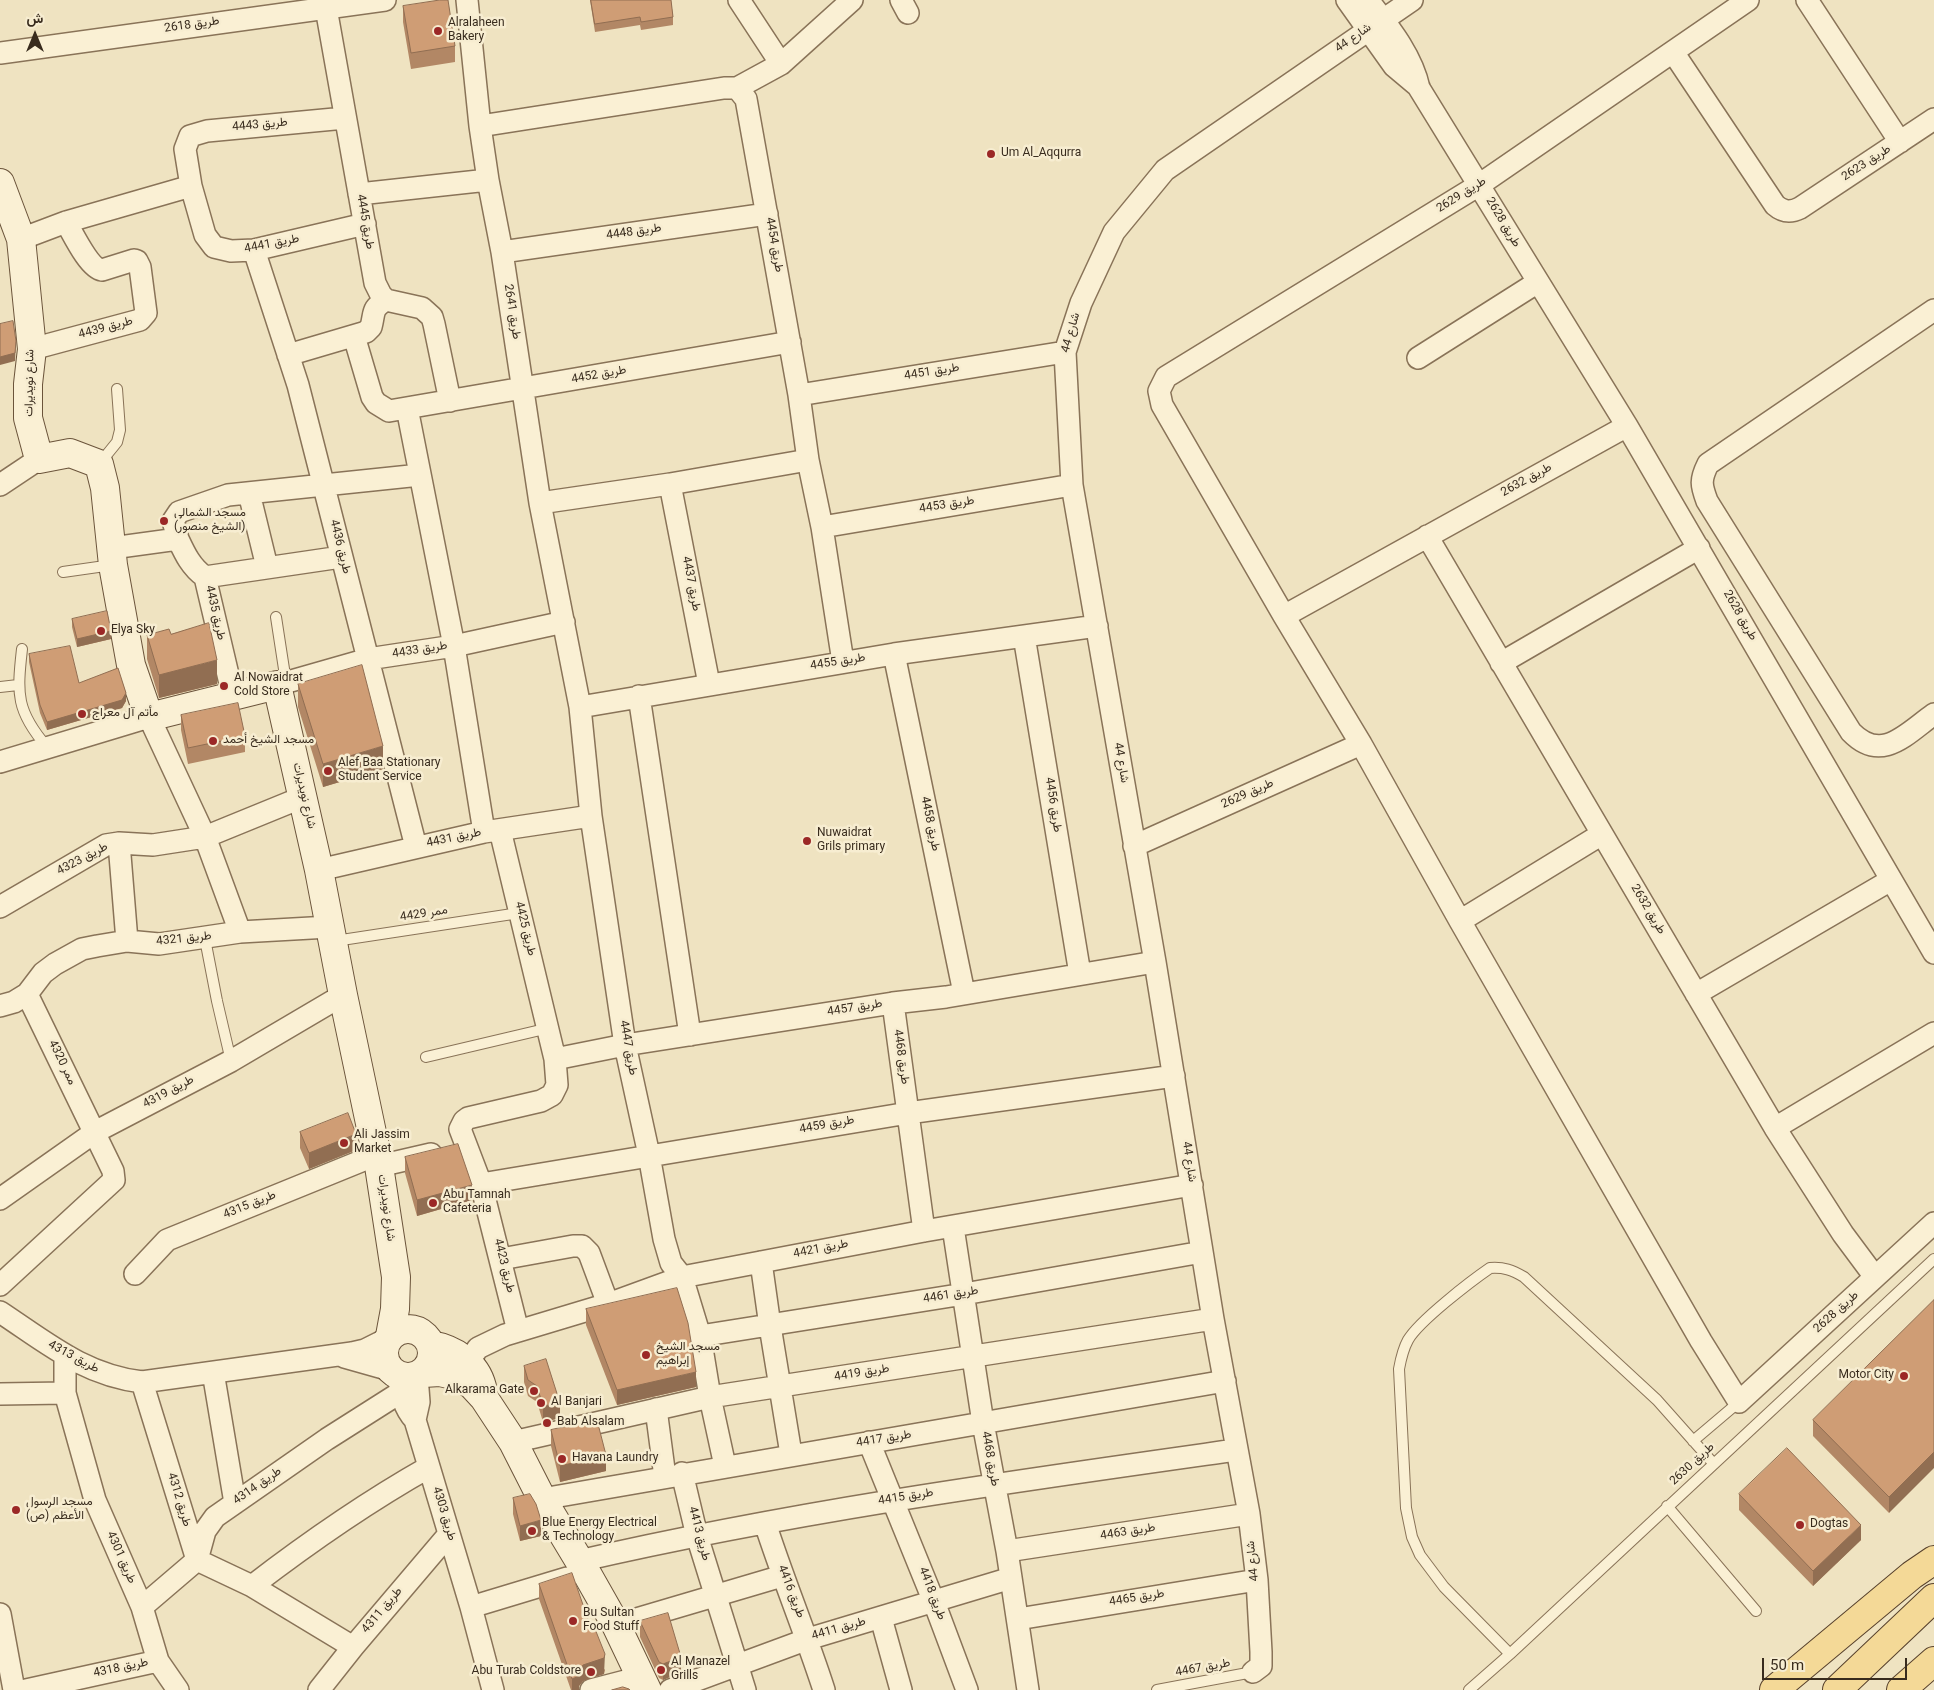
<!DOCTYPE html>
<html>
<head>
<meta charset="utf-8">
<style>
  body { margin:0 }
  #map { position:relative; width:1934px; height:1690px; overflow:hidden; background:#efe3c1; font-family:Georgia,Vazirmatn,serif }
  canvas { display:block }
  .north { position:absolute; left:10px; top:10px; width:50px; height:50px; -webkit-text-stroke:4px #f7edd1; paint-order:stroke; rotate:0deg; font-size:14px; font-weight:700; line-height:20px; text-align:center; color:#382b1d }
  .north::after { content:''; display:block; margin:auto; width:18px; height:22px; background:#382b1d; clip-path:polygon(50% 0,100% 100%,50% 72%,0 100%) }
  .scale { position:absolute; left:1762px; top:1658px; width:145px; height:22px; box-sizing:border-box; border:2px solid #382b1d; border-top:0; padding-left:6px; font-size:15px; line-height:18px; white-space:nowrap; color:#382b1d; -webkit-text-stroke:4px #f7edd1; paint-order:stroke }
</style>
</head>
<body>
<div id="map">
<canvas width="1934" height="1690"></canvas>
<div class="north">ش</div>
<div class="scale">50 m</div>
</div>
<script>
const c = document.querySelector('canvas').getContext('2d');
c.lineJoin = 'round';
function trace(path, color, width, dash) {
  c.strokeStyle = color;
  c.lineWidth = width;
  c.lineCap = dash ? 'butt' : 'round';
  c.setLineDash(dash || []);
  c.stroke(path);
}
function fillPath(path, color) {
  c.fillStyle = color;
  c.fill(path, 'evenodd');
}
function drawText(font, color, halo, rows, align = 'center') {
  c.font = font + ' Georgia,Vazirmatn,serif';
  c.lineWidth = 5;
  c.setLineDash([]);
  c.textBaseline = 'middle';
  c.strokeStyle = halo;
  c.fillStyle = color;
  for (const [text, x, y, turn = 0] of rows) {
    c.save();
    c.translate(x, y);
    c.rotate((+turn || 0) * Math.PI / 180);
    c.textAlign = isNaN(turn) ? turn : align;
    if (halo) c.strokeText(text, 0, 0);
    c.fillText(text, 0, 0);
    c.restore();
  }
}
const lane = new Path2D(`
  M100 463 117 442 120 430 117 389
  M63 572 112 565
  M276 617 286 682
  M22 649C17 694 16 711 47 747
  M0 687 18 685
  M205 939 217 1001 231 1061
  M335 941 519 913
  M426 1057 549 1028
  M1693 1441 1739 1402
  M1667 1506 1756 1611
  M1510 1654 1444 1587 1420 1555 1412 1537 1406 1508 1399 1369C1401 1358 1403 1349 1408 1340 1419 1321 1471 1281 1490 1268 1504 1267 1512 1270 1524 1277L1657 1400 1713 1463
  M1157 1690 1253 1672
  M1469 1690 1510 1654 1934 1259`);
const street = new Path2D(`
  M467 0 480 126 488 180 502 252 540 503 580 707 591 816 625 1045 649 1155 664 1239 671 1263 682 1277 700 1336 710 1397 725 1466
  M739 0 781 64
  M901 0 908 13
  M1347 0 1394 66 1419 87
  M1368 0C1388 26 1412 55 1419 88L1627 426 1934 953
  M1748 0 1479 185 1166 377 1159 391 1162 405 1284 616 1361 744 1460 921 1701 1341 1739 1402 1934 1223
  M1807 0 1900 142
  M326 8 375 283 381 295 386 300 422 308 432 317 434 324 450 401
  M1673 52 1775 205C1783 212 1790 213 1800 208L1934 119
  M0 53 385 0
  M737 88 781 64 852 0
  M345 118 207 131 190 136 185 149 191 186 205 235 214 247 231 251 254 250 365 224
  M480 126 724 88H737L746 99 799 395 808 460 822 527 843 662
  M359 194 488 180
  M21 239 66 222 191 186
  M254 250 298 385 416 847
  M502 252 767 214
  M1934 310 1708 464C1700 480 1701 485 1707 501L1851 732C1882 764 1907 733 1934 714
  M354 336 372 397 376 403 389 411 790 342
  M32 349 140 320 146 313 140 267 137 261 134 260 102 270C89 268 73 234 66 222
  M288 355 366 332 371 327C375 312 371 309 386 300
  M1418 358 1538 282
  M799 395 1065 352
  M407 408 454 646 484 832
  M670 484 709 684
  M0 485 39 459
  M249 493 267 567
  M540 503 670 484 808 460
  M822 527 1072 485
  M1427 536 1775 1128 1843 1234 1875 1277
  M178 539C185 554 191 567 205 577L233 696
  M112 548 178 539 173 521 179 512 228 495 420 475
  M205 577 341 557
  M1284 616 1627 426
  M1024 636 1080 974
  M894 654 964 993
  M1501 663 1699 548
  M277 685 368 659 454 646 564 622
  M639 696 690 1035
  M580 707 894 654 1097 626
  M0 762 149 717 205 837 240 932
  M500 830 555 1059 557 1085 552 1095 541 1101 468 1118 464 1121 460 1129 481 1184 518 1331
  M119 843 127 941
  M1134 846 1361 744
  M319 870 484 832 591 816
  M0 907 106 845 119 843 153 845 205 837 303 797
  M1460 921 1602 834
  M1696 994 1891 880
  M893 1003 924 1231
  M0 1006 14 1002 27 994 43 973 55 964 82 949 97 946 127 941 159 944 240 932 329 927
  M555 1059 625 1045 893 1003 946 997 1155 962
  M1775 1128 1934 1033
  M379 1166 431 1154
  M481 1184 908 1113 1174 1076
  M0 1199 95 1132 231 1061 343 995
  M953 1227 983 1423 1007 1551 1028 1690
  M501 1259 573 1246H582L589 1253 608 1304
  M761 1262 770 1326 791 1454
  M135 1274 167 1240 376 1155
  M0 1285 114 1180 113 1171 27 994
  M0 1312C47 1343 84 1375 142 1382L352 1353 365 1350 389 1338
  M700 1336 964 1294 1202 1252
  M65 1356V1393L95 1500 142 1607 158 1661 178 1690
  M344 1357 390 1370
  M471 1365 473 1355 478 1348 505 1335 608 1304 682 1277 924 1231 1192 1185
  M213 1372 235 1503
  M398 1375C401 1392 403 1407 415 1420L471 1607 493 1690
  M142 1382 197 1560 252 1586 353 1647
  M0 1394 65 1393
  M656 1409 665 1477
  M415 1420 419 1402 417 1376
  M513 1442 710 1397 1213 1319
  M869 1442 934 1602 967 1690
  M682 1473 697 1536 745 1690
  M542 1499C770 1458 998 1420 1225 1381
  M765 1523C783 1579 806 1634 824 1690
  M1007 1551 1249 1514
  M579 1561C796 1511 1016 1481 1236 1450
  M252 1586C308 1543 367 1502 429 1467
  M142 1607 197 1560 205 1531 215 1517 327 1439 401 1392
  M471 1607 567 1578
  M0 1614 14 1690
  M881 1618 901 1690
  M1018 1619 1257 1580
  M616 1625 782 1576
  M1253 1672 1261 1666V1652L1257 1580 1249 1514 1213 1319 1155 962 1072 485 1065 352 1081 303 1114 232 1165 170 1412 0
  M26 1690 158 1661
  M319 1690 353 1647 449 1534
  M591 1690 641 1677
  M670 1690 808 1639 1011 1578`);
const secondary = new Path2D(`
  M0 183 21 239 32 349 28 384V418L39 459 70 453 99 464 105 488 113 565 131 665 149 717 277 685 319 870 343 995 379 1166 396 1277 395 1309 390 1336
  M384 1353a24 24 0 1 1 48 0a24 24 0 1 1-48 0Z
  M431 1345C454 1349 476 1363 482 1387
  M423 1373 440 1372 457 1376 472 1385 484 1398 513 1442 542 1499 586 1572 616 1625 647 1690`);
const primary = new Path2D(`
  M1774 1690 1912 1575 1934 1560
  M1837 1690 1934 1598
  M1901 1690 1934 1661`);
trace(lane, '#897358', 12);
trace(street, '#897358', 24);
trace(secondary, '#6b543b', 30);
trace(primary, '#57412c', 30);
trace(lane, '#faf0d4', 10);
trace(street, '#faf0d4', 21);
trace(secondary, '#faf0d4', 28);
trace(primary, '#f4d997', 28);
fillPath(new Path2D(`
  M590 0H671L673 17V25L641 30 640 25 595 32Z
  M403 6 455 46V62L411 69 403 22Z
  M72 619 111 639 77 647 72 627Z
  M171 634 217 684 159 698 147 659V635Z
  M29 654 79 683 126 701 122 708 47 730 40 713 29 662Z
  M298 684 383 769 323 787 298 707Z
  M181 715 245 736V752L188 764 181 730Z
  M300 1132 356 1150 309 1169 300 1148Z
  M405 1157 472 1200 417 1216 405 1173Z
  M1934 1300 1889 1513 1813 1436V1420Z
  M586 1309 696 1387 617 1405 586 1325Z
  M524 1366 560 1418 543 1422 537 1402 528 1396 524 1382Z
  M551 1430 606 1471 560 1482 551 1446Z
  M1739 1494 1861 1540 1813 1586 1739 1510Z
  M513 1498 541 1536 520 1541 513 1514Z
  M539 1584 605 1670 604 1674 583 1681 579 1686V1690H571L539 1599Z
  M640 1621 681 1672 663 1680 659 1678 640 1637Z`), '#b28765');
fillPath(new Path2D(`
  M16 341 15 361 0 365V357Z
  M111 631V639L77 647V639Z
  M217 660V684L159 698V675Z
  M126 693V701L122 708 47 730V722Z
  M383 746V769L323 787V764Z
  M356 1134V1150L309 1169V1153Z
  M472 1185V1200L417 1216V1200Z
  M696 1372V1387L617 1405V1390Z
  M560 1403V1418L543 1422V1406Z
  M1934 1452V1468L1889 1513V1497Z
  M606 1455V1471L560 1482V1466Z
  M541 1520V1536L520 1541V1526Z
  M1861 1525V1540L1813 1586V1571Z
  M605 1654 604 1674 583 1681 579 1686V1690H572V1679L583 1665Z
  M681 1657V1672L663 1680V1664Z`), '#916e52');
const building = new Path2D(`
  M440 0H448L455 46 411 53 403 6Z
  M591 0H671L673 17 641 22 640 17 595 24Z
  M13 321 16 341 15 353 0 357V324Z
  M107 611 111 631 77 639 72 619Z
  M209 623 217 660 159 675 147 635 169 629 171 634Z
  M70 646 79 683 118 668 126 693 122 700 47 722 40 705 29 654Z
  M362 665 383 746 323 764 298 684Z
  M238 703 245 736 188 748 181 715Z
  M348 1113 356 1134 309 1153 300 1132Z
  M458 1144 472 1185 417 1200 405 1157Z
  M677 1288 688 1323 696 1372 617 1390 586 1309Z
  M1934 1300V1452L1889 1497 1813 1420Z
  M546 1359 560 1403 543 1406 537 1386 528 1380 524 1366Z
  M597 1420 606 1455 560 1466 551 1430Z
  M1787 1448 1861 1525 1813 1571 1739 1494Z
  M530 1494 536 1504 541 1520 520 1526 513 1498Z
  M572 1573 590 1625 593 1624 605 1654 604 1658 583 1665 579 1670V1676L572 1679 539 1584Z
  M668 1613 681 1657 663 1664 659 1662 640 1621Z
  M623 1687 629 1689 630 1690H612Z`);
fillPath(building, '#cf9d75');
trace(building, '#916e52', 1);
for (const [x, y, r, color] of [
  [438,31,5,"#9b2826"],
  [991,154,5,"#9b2826"],
  [164,521,5,"#9b2826"],
  [101,631,5,"#9b2826"],
  [224,686,5,"#9b2826"],
  [82,714,5,"#9b2826"],
  [213,741,5,"#9b2826"],
  [328,771,5,"#9b2826"],
  [807,841,5,"#9b2826"],
  [344,1143,5,"#9b2826"],
  [433,1203,5,"#9b2826"],
  [646,1355,5,"#9b2826"],
  [1904,1376,5,"#9b2826"],
  [534,1391,5,"#9b2826"],
  [541,1403,5,"#9b2826"],
  [547,1423,5,"#9b2826"],
  [562,1459,5,"#9b2826"],
  [16,1510,5,"#9b2826"],
  [1800,1525,5,"#9b2826"],
  [532,1531,5,"#9b2826"],
  [573,1621,5,"#9b2826"],
  [661,1670,5,"#9b2826"],
  [591,1672,5,"#9b2826"]
]) {
  const dot = new Path2D();
  dot.arc(x, y, r, 0, 2 * Math.PI);
  c.fillStyle = color;
  c.fill(dot);
  trace(dot, '#f7edd1', 2);
}
drawText('12px', '#382b1d', '#f7edd1', [
  ["Alralaheen",448,24],
  ["Bakery",448,38],
  ["Um Al_Aqqurra",1001,154],
  ["مسجد الشمالي",174,514],
  ["(الشيخ منصور)",174,528],
  ["Elya Sky",111,631],
  ["Al Nowaidrat",234,679],
  ["Cold Store",234,693],
  ["مأتم آل معراج",92,714],
  ["مسجد الشيخ أحمد",223,741],
  ["Alef Baa Stationary",338,764],
  ["Student Service",338,778],
  ["Nuwaidrat",817,834],
  ["Grils primary",817,848],
  ["Ali Jassim",354,1136],
  ["Market",354,1150],
  ["Abu Tamnah",443,1196],
  ["Cafeteria",443,1210],
  ["مسجد الشيخ",656,1348],
  ["إبراهيم",656,1362],
  ["Motor City",1894,1376,"right"],
  ["Alkarama Gate",524,1391,"right"],
  ["Al Banjari",551,1403],
  ["Bab Alsalam",557,1423],
  ["Havana Laundry",572,1459],
  ["مسجد الرسول",26,1503],
  ["الأعظم (ص)",26,1517],
  ["Blue Energy Electrical",542,1524],
  ["& Technology",542,1538],
  ["Dogtas",1810,1525],
  ["Bu Sultan",583,1614],
  ["Food Stuff",583,1628],
  ["Al Manazel",671,1663],
  ["Grills",671,1677],
  ["Abu Turab Coldstore",581,1672,"right"]
], 'left');
drawText('12px', '#382b1d', '#f7edd1', [
  ["طريق 2618",192,26,-8],
  ["شارع 44",1354,39,-35],
  ["طريق 4443",260,126,-5],
  ["طريق 2623",1867,164,-33],
  ["طريق 2629",1462,196,-32],
  ["طريق 4445",364,222,80],
  ["طريق 2628",1502,223,59],
  ["طريق 4448",634,233,-8],
  ["طريق 4441",272,245,-11],
  ["طريق 4454",773,245,80],
  ["طريق 2641",511,312,81],
  ["طريق 4439",106,329,-15],
  ["شارع 44",1072,333,-74],
  ["طريق 4451",932,373,-9],
  ["طريق 4452",599,376,-10],
  ["شارع نويديرات",31,383,-89],
  ["طريق 2632",1527,481,-29],
  ["طريق 4453",947,506,-9],
  ["طريق 4436",339,547,76],
  ["طريق 4437",690,584,79],
  ["طريق 4435",214,613,77],
  ["طريق 2628",1739,616,60],
  ["طريق 4433",420,651,-9],
  ["طريق 4455",838,663,-9],
  ["شارع 44",1120,763,80],
  ["طريق 2629",1248,795,-24],
  ["شارع نويديرات",303,796,77],
  ["طريق 4456",1052,805,81],
  ["طريق 4458",929,824,78],
  ["طريق 4431",454,839,-12],
  ["طريق 4323",83,860,-28],
  ["طريق 2632",1647,910,59],
  ["ممر 4429",424,915,-9],
  ["طريق 4425",524,929,76],
  ["طريق 4321",184,940,-6],
  ["طريق 4457",855,1009,-9],
  ["طريق 4447",627,1048,80],
  ["طريق 4468",900,1057,82],
  ["ممر 4320",61,1063,64],
  ["طريق 4319",169,1093,-28],
  ["طريق 4459",827,1126,-10],
  ["شارع 44",1188,1162,81],
  ["طريق 4315",250,1206,-22],
  ["شارع نويديرات",385,1208,82],
  ["طريق 4421",821,1250,-11],
  ["طريق 4423",503,1266,76],
  ["طريق 4461",951,1296,-9],
  ["طريق 2628",1837,1313,-42],
  ["طريق 4313",73,1358,28],
  ["طريق 4419",862,1374,-9],
  ["طريق 4417",884,1440,-9],
  ["طريق 4468",989,1459,80],
  ["طريق 2630",1693,1465,-43],
  ["طريق 4314",258,1487,-35],
  ["طريق 4415",906,1498,-9],
  ["طريق 4312",178,1500,73],
  ["طريق 4303",443,1514,73],
  ["طريق 4463",1128,1533,-9],
  ["طريق 4413",698,1534,75],
  ["طريق 4301",120,1558,66],
  ["شارع 44",1254,1561,-96],
  ["طريق 4416",790,1592,69],
  ["طريق 4418",931,1594,69],
  ["طريق 4465",1137,1599,-9],
  ["طريق 4311",383,1611,-50],
  ["طريق 4411",839,1630,-16],
  ["طريق 4318",121,1669,-12],
  ["طريق 4467",1203,1669,-10]
]);
</script>
</body>
</html>
